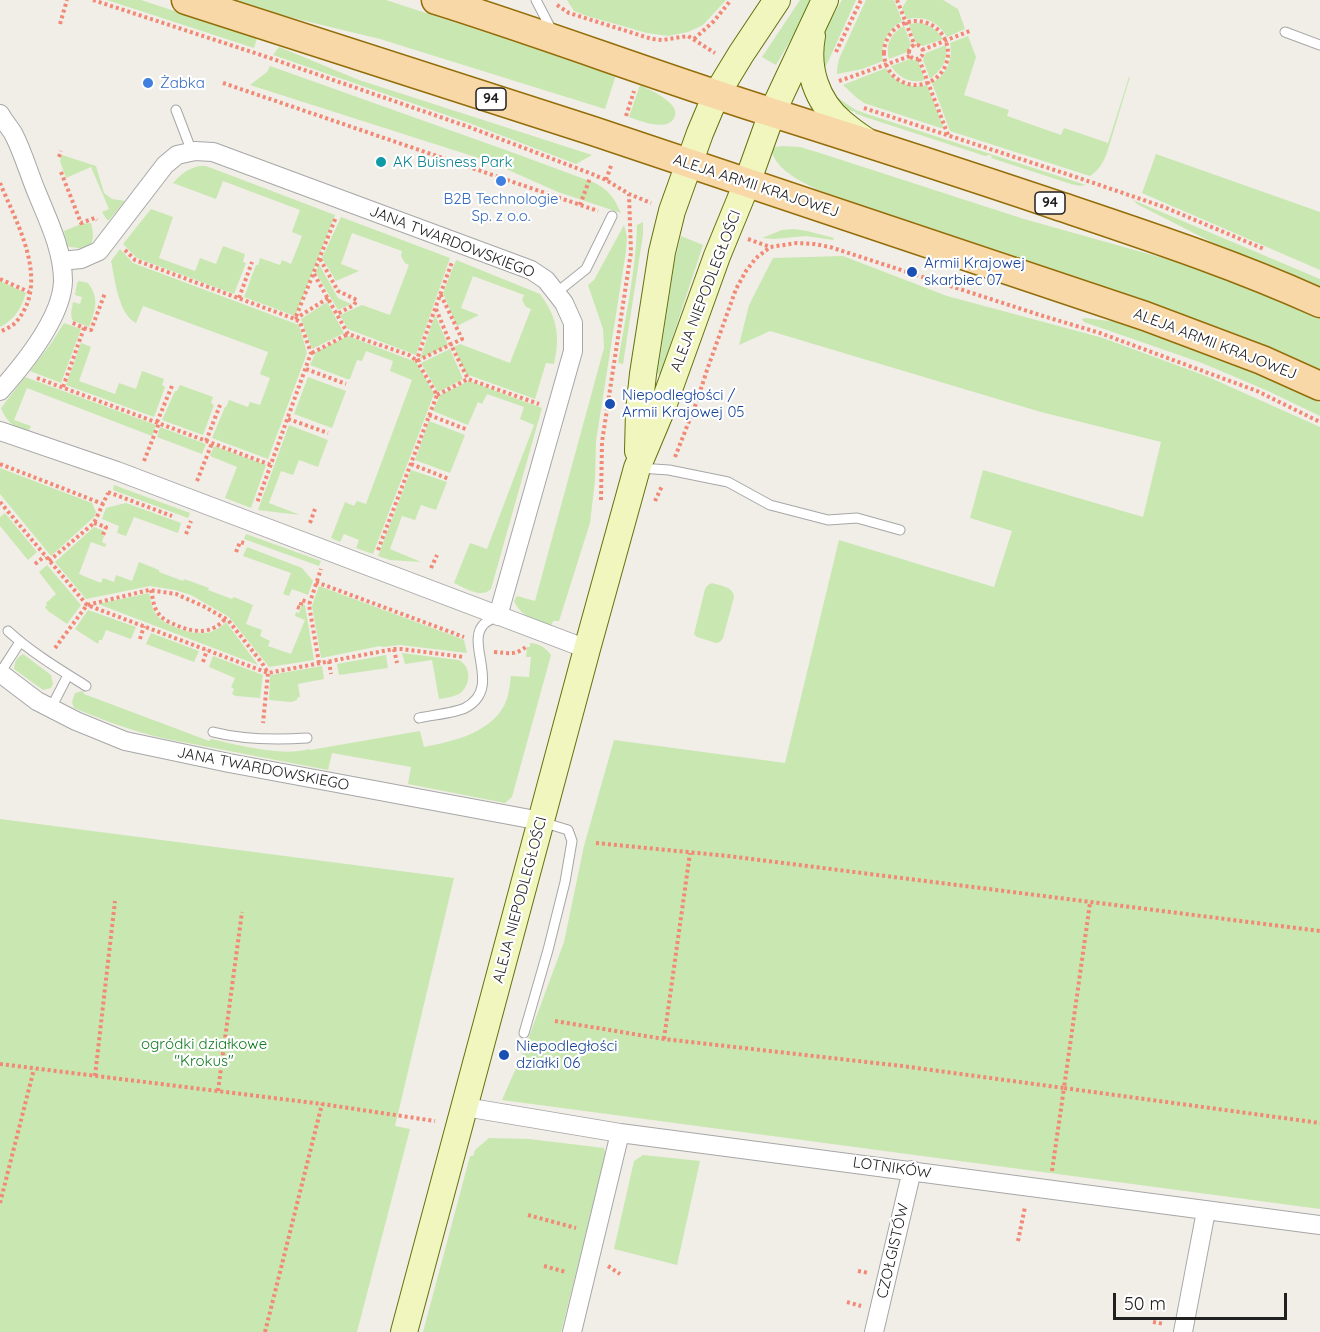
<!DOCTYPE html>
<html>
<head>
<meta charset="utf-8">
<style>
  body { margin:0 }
  #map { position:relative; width:1320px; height:1332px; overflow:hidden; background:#f0eee7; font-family:Quicksand,sans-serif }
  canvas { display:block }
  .scale { position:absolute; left:1113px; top:1293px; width:174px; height:27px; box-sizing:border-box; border:3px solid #202020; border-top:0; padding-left:8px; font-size:18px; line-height:21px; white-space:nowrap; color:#202020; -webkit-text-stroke:4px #fff; paint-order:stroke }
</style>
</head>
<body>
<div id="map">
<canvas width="1320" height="1332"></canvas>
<div class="scale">50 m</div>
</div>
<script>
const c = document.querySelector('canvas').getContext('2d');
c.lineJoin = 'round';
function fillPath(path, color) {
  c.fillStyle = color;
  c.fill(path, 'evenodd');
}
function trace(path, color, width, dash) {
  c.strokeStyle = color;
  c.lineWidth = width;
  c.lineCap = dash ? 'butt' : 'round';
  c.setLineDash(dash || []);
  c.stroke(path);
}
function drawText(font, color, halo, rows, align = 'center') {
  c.font = font + ' Quicksand,sans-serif';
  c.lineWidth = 4.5;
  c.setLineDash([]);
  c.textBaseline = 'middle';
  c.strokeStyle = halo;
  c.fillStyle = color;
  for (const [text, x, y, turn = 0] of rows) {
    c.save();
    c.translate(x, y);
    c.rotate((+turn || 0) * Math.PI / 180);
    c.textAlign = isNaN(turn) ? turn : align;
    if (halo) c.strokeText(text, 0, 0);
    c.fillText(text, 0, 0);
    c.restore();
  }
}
fillPath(new Path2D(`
  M107 0H141L257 38 254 48Z
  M228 0H386L616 75 605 109 380 39 260 10Z
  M567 0H726L703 25 688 32 668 36 647 33 587 16 574 11Z
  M800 0H814L776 65 762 57Z
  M842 0H856L822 75 823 33Z
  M866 0H894L902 21C887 30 880 44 883 61L862 69 837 74V69L839 59Z
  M907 0H943L958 9 965 29 947 37C939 22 924 15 907 19L902 8Z
  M916 23C928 23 936 29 943 39L923 46 916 43 909 24Z
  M904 26 911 44 907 52 889 59C885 45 891 33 904 26Z
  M968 36 976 57 964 95 1009 110 1007 116 1061 135 1064 128 1108 143 1129 77H1130L1107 153C1103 163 1099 170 1090 176L950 131 932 83C947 75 953 60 950 43Z
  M946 45C948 60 942 70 930 79L923 60 926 53Z
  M279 47 359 80 592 155 576 164 469 123 273 55Z
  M910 59 918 61 925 80C911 84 899 78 891 66Z
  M270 66 514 153 595 183C610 191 614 198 621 213L558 192 488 161 250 85 267 72Z
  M886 68C894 83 910 89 927 85L944 129 864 103 857 98 843 85Z
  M640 85C650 90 683 104 674 118 673 121 669 123 667 124 655 127 640 121 629 117Z
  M838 98 856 110 867 114 1086 185 1080 186 1071 184 991 158 992 156 989 155 985 156 865 117 855 113 856 112 848 110 834 99Z
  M783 146 800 147 820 153 1024 219 1188 265 1220 276 1320 316V370L1244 337 1134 296 820 191C804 183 776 170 772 152L775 147Z
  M1156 154 1320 212V270L1142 193Z
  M62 155 96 166 104 193 112 199 125 201 109 220H107L102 212 109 209 91 167 66 178 60 161Z
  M199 166H206L335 215 295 316 244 297 256 265H258L260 258 280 265 282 260 291 264 302 236 292 232 300 210 223 181 216 199 173 183C181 174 187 169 199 166Z
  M1133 200 1320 279V290L1233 253 1137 204Z
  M151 209 173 217 159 258 195 271 200 258 216 264 223 246 245 254 243 262 246 263 234 294 137 258 123 244Z
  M341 217 450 258 416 355 348 329 340 315 362 305 390 315 409 265 405 263 401 256 402 251 352 233 341 264 359 271 336 281 322 258Z
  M643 222V235L623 364 618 363C625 318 636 271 637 225Z
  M91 223C97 246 89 252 67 246L64 231 81 224Z
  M624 225 627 237 626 251 596 441 595 481 590 523 559 621H553L551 626C535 620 522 618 514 601L517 596 535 601 604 348 603 329 588 285 594 280Z
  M794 229 807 231 834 238 833 240 806 236 774 239 762 238 782 230Z
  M681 236 703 245 660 375 658 374V371L675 259Z
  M120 249 133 263 299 325 307 353 268 459 212 438 225 407H226L229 400 248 407 250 402 260 405 270 378 260 374 268 352 143 306 136 323C118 314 115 279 111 261Z
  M843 256 947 296 1103 338 1206 376 1320 427V1209L502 1100 524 1050 564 942 584 846 614 740 785 763 839 540 994 587 1012 531 970 518 983 470 1143 517 1161 442 1041 412 770 331 739 345 749 305 773 258Z
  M456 260 540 294C558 318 560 337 554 364L546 363 535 399 466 374 454 347 460 344 510 363 531 309 526 307 522 300 524 295 473 276 461 308 479 315 457 326 443 293Z
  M319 264 338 298 351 304 338 310 316 273Z
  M0 281 26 293C21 309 15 319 0 327Z
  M79 281 88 283C100 299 95 310 89 327L72 320 71 313 73 302 80 304 82 297 75 295 77 283Z
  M327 302 344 333 312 349 301 319Z
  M435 315 448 345 420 359Z
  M1084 318 1118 322 1131 326 1206 353 1285 386 1289 389 1290 388 1320 403V416L1268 391 1202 363 1084 322 1082 319Z
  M64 323 81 329 61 383 30 371 52 342Z
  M348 336 416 362 434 394 373 554 356 548 359 540 344 534 340 542 331 538 345 502 354 506 357 501 366 504 412 380 390 371 393 361 366 351 362 361 357 360 350 379H347L310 365 316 352Z
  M81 343 91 347 79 381 115 394 119 383 136 389 142 371 164 379 162 385 165 387 154 417 66 385Z
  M450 349 463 379 438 392 421 363Z
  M25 377 156 425 152 436 27 388 14 420 31 426 29 430C14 429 6 421 1 408Z
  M308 377 346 391 332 428 294 414Z
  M469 381 542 408 491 589C481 599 465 588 454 583L470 543 487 549 534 425 520 419 524 407 487 394 482 404 478 402 468 425 433 411 440 395Z
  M180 385 213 397 211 403 214 405 203 435 162 420 175 391H177Z
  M429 421 465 435 450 473 415 460Z
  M289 425 328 440 318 467 299 460 293 475 281 471 269 503 300 515 258 510Z
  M160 427 206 444 202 454 157 437Z
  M214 446 266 465 251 508 225 498 237 467 210 456Z
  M0 468 92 503 96 512 94 517 51 556 0 494Z
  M411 470 447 482 436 510 421 505 415 520 402 516 390 549 421 562 390 560 378 556Z
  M114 485 190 513 188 518 113 490Z
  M126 503 181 523 178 533 134 517 126 536 117 533 119 526 102 519 106 508Z
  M5 513 37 552 28 560 0 526V517Z
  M94 527 104 531 102 535 104 536 102 542 106 544 105 547 91 542 79 574 101 583 103 578 114 582 116 575 132 581 139 562 159 570V572L183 581 184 579 209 588 208 590 232 599 234 597 253 605 246 624 262 630 260 636 270 641 268 646 291 654 305 620 295 616 296 612 299 613 302 604 305 605 314 660 269 667 229 617 191 595 175 590 150 586 86 599 55 562Z
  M246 534 321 561 319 566 244 539Z
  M247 547 302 568 313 581 308 595 292 589 289 596 283 594 291 573 243 556Z
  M47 565 81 605 67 624 48 611 45 607 47 605 46 603 56 594 39 572Z
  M712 583C720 586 733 586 734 597L723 638 720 642 716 643 697 637 694 634 705 589 708 585Z
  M319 586 462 639 464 640 467 653 400 645 383 647 380 646 321 658 312 606Z
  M149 593C151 602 152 609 157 616 163 622 170 625 177 628 195 635 212 637 226 622L258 665 98 604Z
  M88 610 136 627 131 639 106 630 102 640H99L98 644 75 629Z
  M151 633 199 651 194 662 146 644Z
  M530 643C539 643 546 648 551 655L512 797 505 803 408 784 411 767 332 753 328 770 167 739C135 732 105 721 74 708L72 702 75 693 83 691 84 694 209 741 211 739C238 745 282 757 309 749L310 750 420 731 424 747C455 741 495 732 507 699 509 692 510 684 511 676L529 677 531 657H526L527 647H530Z
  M402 653 459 660C472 667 471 686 459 694 453 697 445 698 439 699L432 660 405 664Z
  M23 654 51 675 53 684 51 688 43 690 14 669C15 661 16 658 23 654Z
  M386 655 388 668 339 675 337 664Z
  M213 656 263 675 260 698 236 696 232 694 234 689 231 687 235 678 209 667Z
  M322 666 324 679 298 684 300 697 297 698V700L291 702 269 700 270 675Z
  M0 819 454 878 395 1126 410 1129 357 1332H0Z
  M489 1138 529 1139 604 1148 606 1155 561 1332H423L470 1156H473L475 1150Z
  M643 1155 700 1161 677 1265 614 1249 634 1161Z`), '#c9e7b1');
const lane = new Path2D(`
  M536 0 550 27 555 31
  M1285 32 1320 45
  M176 110 192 152
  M556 293 586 269 612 216
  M639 468 669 470 728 482 770 505 828 520 857 518 900 530
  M8 631C32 653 59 669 86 686
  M0 673 20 642
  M51 708 68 675
  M419 718C432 715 455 713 465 708 504 688 463 642 485 623 489 620 494 618 498 616
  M213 732C244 740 276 740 307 738
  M524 1033 548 950 565 882 572 841 568 830 542 822`);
const street = new Path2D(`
  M0 114C4 121 9 127 13 133 23 152 29 174 37 193 48 220 63 250 63 281 62 317 24 364 0 391
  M61 261 81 259 99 251 165 165 177 155 195 151 213 152 531 270 546 280 564 303 573 323V351L498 616
  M0 431 117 471 587 649
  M0 673 37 701 76 721 125 741 229 763 541 821
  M465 1107 620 1133 1320 1225
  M572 1332 620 1133
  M874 1332 912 1170
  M1183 1332 1206 1211`);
const secondary = new Path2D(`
  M812 36C806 68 816 101 842 123 849 129 857 135 865 140
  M638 451 639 411 643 374 662 252 672 211 700 133 716 95 741 54 777 0
  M404 1332 587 649 637 468 663 406 717 256 747 183 772 113 825 0`);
const primary = new Path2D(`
  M186 0 593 131 1145 316 1262 360 1320 386
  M436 0C548 35 658 77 770 112 865 142 961 173 1056 205 1145 235 1234 264 1320 303`);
trace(lane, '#a7a7a7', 11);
trace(street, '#a7a7a7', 20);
trace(secondary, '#63730b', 28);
trace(primary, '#946d09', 31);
trace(new Path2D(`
  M93 0 264 56 469 127 592 174 606 180 629 194 651 203
  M897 0 915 46
  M557 5 569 13 652 39 662 40 688 36 715 53
  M884 53a32 32 0 1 1 64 0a32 32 0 1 1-64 0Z
  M60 24 67 0
  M694 39 714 21 731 0
  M909 52a7 7 0 1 1 14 0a7 7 0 1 1-14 0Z
  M922 50 972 30
  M836 52 861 0
  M919 59 948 135
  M839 81 910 56
  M223 83 598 211
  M864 108 1079 178 1164 207 1264 249
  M626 116 634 91
  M59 157 61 151
  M61 172 81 223 95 218 97 220
  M606 180 612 163
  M0 183C17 224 51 282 16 322 12 327 5 329 0 332
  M580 205 590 178
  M748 239 770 247 797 243 814 244 830 247 1043 316 1100 333 1257 391 1320 422
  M125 250 135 260 295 319 300 322 311 353 257 503
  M320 259 338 291 357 300 354 305 337 314
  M314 274 348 334 409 355 417 361 462 339 440 293
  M0 279 29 292
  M239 298 252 262
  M328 298 295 319 336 217
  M436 309 451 345 468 379 539 404
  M84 328 91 330 105 293
  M312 353 348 334
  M306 369 346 384
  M37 378 271 465
  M63 387 84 328 71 322
  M437 395 468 379
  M429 415 468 430
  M288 419 328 433
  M157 422 172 386
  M206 441 220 405
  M675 457 697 401 707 370 736 289 746 271 756 258 769 248
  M144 461 159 423
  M0 464 103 504
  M411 464 449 479
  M197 481 212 443
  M108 492 172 516
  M601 500 602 442 631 252 629 194
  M655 501 662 486
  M0 502 87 605 268 673 394 649H401L464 657
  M94 523 106 527 103 535 104 536
  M310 523 315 509
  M186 534 191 521
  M378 550 437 395 417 361 419 353 452 262
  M236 552 240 542 244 543
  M49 561 94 523 108 493
  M35 564 45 556
  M431 568 437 555
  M316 582 464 637
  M151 590C153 598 153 606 158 613 163 620 171 623 178 626 195 633 212 634 225 619
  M297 607 300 608 302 600 310 603
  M140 639 144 626
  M55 648 87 605 149 590 176 594 203 606 228 620 262 663 268 673 263 723
  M394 649 397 663
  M494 652C509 653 515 656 527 646
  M329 661 331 674
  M203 662 207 650
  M319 663 309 605 321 569
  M596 843 728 856 1320 931
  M555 1021 664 1039 902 1066 1064 1088 1090 903
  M664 1039 690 853
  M0 1064 322 1104 435 1121
  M95 1076 115 901
  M218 1091 242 912
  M1052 1171 1064 1088 1320 1123
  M0 1203 34 1069
  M528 1215 576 1228
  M1018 1241 1025 1207
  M544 1266 566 1272
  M608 1266 620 1274
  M858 1271 869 1273
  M847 1302 861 1306
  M1153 1322 1164 1324
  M265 1332 322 1104`), '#f28976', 4, [3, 3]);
trace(lane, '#fff', 9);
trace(street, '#fff', 18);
trace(secondary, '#f1f6bf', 26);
trace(primary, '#f7d8a6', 28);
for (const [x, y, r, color] of [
  [148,83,6,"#3f7fe0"],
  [381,162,6,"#0f9aa8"],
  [501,181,6,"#3f7fe0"],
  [912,272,6,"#1a4fb4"],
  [610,404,6,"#1a4fb4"],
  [504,1055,6,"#1a4fb4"]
]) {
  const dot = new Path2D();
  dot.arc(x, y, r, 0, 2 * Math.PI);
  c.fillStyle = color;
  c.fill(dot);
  trace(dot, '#fff', 2);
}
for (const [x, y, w] of [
  [491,99,30],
  [1050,203,30]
]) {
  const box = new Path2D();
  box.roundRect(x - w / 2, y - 11, w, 22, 4.5);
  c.fillStyle = '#fff';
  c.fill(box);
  trace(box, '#202020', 1.5);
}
drawText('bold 14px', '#202020', null, [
  ["94",491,99],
  ["94",1050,203]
]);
drawText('15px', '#366cbe', '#fff', [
  ["Żabka",160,83],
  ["B2B Technologie",501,199,"center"],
  ["Sp. z o.o.",501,216,"center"]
], 'left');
drawText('15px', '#0d838f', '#fff', [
  ["AK Buisness Park",393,162]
], 'left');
drawText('15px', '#202020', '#fff', [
  ["ALEJA ARMII KRAJOWEJ",756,186,18],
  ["JANA TWARDOWSKIEGO",452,242,21],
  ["ALEJA NIEPODLEGŁOŚCI",706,291,-69],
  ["ALEJA ARMII KRAJOWEJ",1215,344,21],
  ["JANA TWARDOWSKIEGO",263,769,11],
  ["ALEJA NIEPODLEGŁOŚCI",520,900,-75],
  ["LOTNIKÓW",892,1168,8],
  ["CZOŁGISTÓW",893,1251,-77]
]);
drawText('15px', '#164399', '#fff', [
  ["Armii Krajowej",924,263],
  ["skarbiec 07",924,280],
  ["Niepodległości /",622,395],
  ["Armii Krajowej 05",622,412],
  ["Niepodległości",516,1046],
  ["działki 06",516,1063]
], 'left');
drawText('15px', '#127b20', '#fff', [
  ["ogródki działkowe",204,1044],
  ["\"Krokus\"",204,1061]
]);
</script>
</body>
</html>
